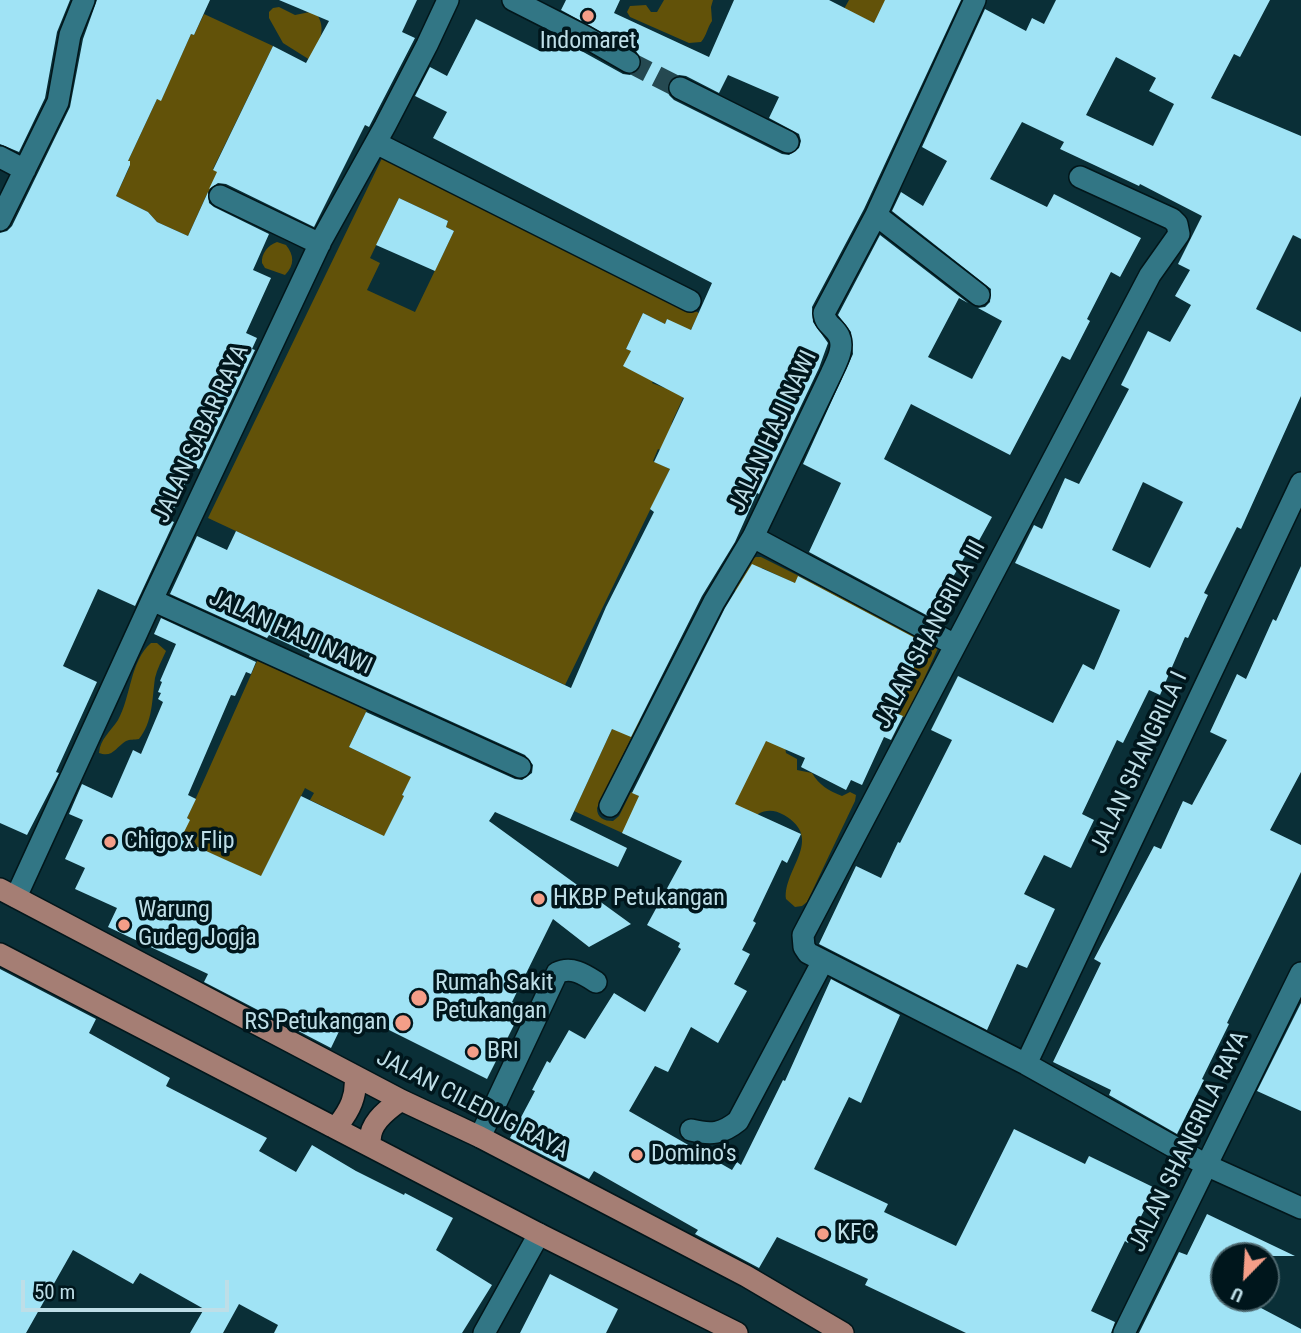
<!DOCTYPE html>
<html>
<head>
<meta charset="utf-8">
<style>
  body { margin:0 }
  #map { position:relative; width:1301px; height:1333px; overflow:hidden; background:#0a2f37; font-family:"Roboto Condensed",sans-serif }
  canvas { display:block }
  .north { position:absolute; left:1210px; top:1242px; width:70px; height:70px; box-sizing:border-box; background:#00161c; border:2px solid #4c666d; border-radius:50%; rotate:204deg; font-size:19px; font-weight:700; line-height:28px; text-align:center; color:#bedee7 }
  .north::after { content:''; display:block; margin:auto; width:24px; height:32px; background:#f49e88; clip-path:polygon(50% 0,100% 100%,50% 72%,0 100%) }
  .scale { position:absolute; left:21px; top:1280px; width:208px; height:32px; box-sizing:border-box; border:4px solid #bedee7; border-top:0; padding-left:9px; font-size:21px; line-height:24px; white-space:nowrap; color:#bedee7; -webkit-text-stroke:5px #00161c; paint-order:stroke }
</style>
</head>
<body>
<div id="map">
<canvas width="1301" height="1333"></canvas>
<div class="north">U</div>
<div class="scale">50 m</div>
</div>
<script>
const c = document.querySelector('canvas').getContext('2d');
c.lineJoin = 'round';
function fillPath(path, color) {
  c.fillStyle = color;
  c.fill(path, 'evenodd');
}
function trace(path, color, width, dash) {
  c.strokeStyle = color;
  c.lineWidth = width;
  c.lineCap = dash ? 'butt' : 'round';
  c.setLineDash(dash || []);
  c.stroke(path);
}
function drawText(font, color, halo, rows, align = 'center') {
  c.font = font + ' "Roboto Condensed",sans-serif';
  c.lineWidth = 7;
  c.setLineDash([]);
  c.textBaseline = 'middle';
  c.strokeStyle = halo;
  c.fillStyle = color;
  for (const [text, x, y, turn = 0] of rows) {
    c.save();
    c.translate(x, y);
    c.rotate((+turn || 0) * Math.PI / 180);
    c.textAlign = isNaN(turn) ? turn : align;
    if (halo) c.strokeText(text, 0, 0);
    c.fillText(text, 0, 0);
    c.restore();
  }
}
fillPath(new Path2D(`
  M664 0H713L711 7 712 21C707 28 707 35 701 42L689 43 630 17 627 12 630 6 646 5 651 12H657Z
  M849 0H895L874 23 844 9Z
  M279 7 295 15 310 12 318 16C327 32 317 46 310 60L283 43 269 18V12L273 8Z
  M204 14 273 46 213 169 219 173 206 196 188 236 157 222 148 212 116 196 130 166 128 161 157 99 161 100 191 34 194 35Z
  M384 154 699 313 682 348 667 319 665 324 643 313 626 349 631 351 624 366 653 381 652 383 665 388 672 372 691 381 672 422 666 452 658 449 653 461 670 469 667 475 565 685 208 518ZM399 198 448 221 446 227 454 231 415 312 367 290 380 263 370 258Z
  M277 242 286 245C294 255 295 265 285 275L265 268 262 263C261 254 268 245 277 242Z
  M756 557H761L939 646 906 718 885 708 881 629 818 594 762 568 738 592 731 589 751 559Z
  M151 643H157L166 651C162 660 157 669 155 678 152 699 153 722 139 739 134 740 130 739 126 741 116 747 113 758 99 753 100 739 111 731 118 720 131 697 130 661 151 643Z
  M258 659 367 710 349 747 384 764 400 732 420 780 406 787 402 795 404 796 382 841 366 827 310 800 314 793 305 788 261 877 182 840 185 835 180 833 190 820 187 818Z
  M629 714 640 720 597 808C597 818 604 821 613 821L619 816 631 792 639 796 629 836 574 811 612 729Z
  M756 731 785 747 786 753 797 759V770L812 773C819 785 829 791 842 796L850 792 856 795 855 801 807 902 802 906 795 907 786 899C783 869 825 839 784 815 775 810 767 809 758 814L755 823 717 825Z`), '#625209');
fillPath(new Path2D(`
  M0 0H70L57 32 45 98 19 152 0 144Z
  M97 0H210L194 35 191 34 161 101 157 99 128 161H130V165L116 196 148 212 157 222 188 236 208 192 209 203 214 207 269 234 253 270 271 278 246 333 257 338 252 349 255 350 199 469 193 466 169 520 174 522 135 606 98 589 63 666 97 682 56 772 59 773 27 835 0 823V233L7 231 12 226 70 107 83 39Z
  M279 0H417L402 32 415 38 369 127 365 125 314 227 226 184 218 183 209 189 217 172 213 170 273 46 306 63 329 21Z
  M566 0H620L614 13 709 57 734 0H829L874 23 885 0H961L864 209 812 307 813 322 828 343 819 368 759 494 757 493 735 542 702 596 631 737 612 729 570 820 627 848 618 867 495 812 489 821 631 924 589 947 553 919 512 1002 523 1007 487 1079 357 1014 351 1024 344 1021 331 1048 204 982 208 974 108 927 117 908 75 889 85 868 65 859 83 820 69 814 82 784 112 798 133 750 141 754 163 702 158 699 161 693 158 692 162 682 160 681 176 644 154 634 161 618 256 662 251 674 246 672 235 696 231 695 188 795 196 799 187 818 190 820 183 834 185 835 182 840 261 876 301 796 384 836 404 796 402 795 411 777 349 747 366 712 515 779 522 780 532 773 533 765 525 755 309 657 310 654 269 635 267 638 170 594 197 536 227 550 236 531 571 688 606 607 654 512 650 509 670 469 654 462 684 398 623 366 631 351 626 349 643 313 665 324 667 319 691 330 712 283 433 138 447 112 415 96 430 67 447 76 476 19 540 51 549 33 623 74 630 75 640 69 642 61 636 51 561 10ZM679 75 686 76 719 93 728 75 779 97 769 118 799 134 801 141 799 148 789 155 782 154 674 100 669 95 667 88 672 77Z
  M1056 0H1270L1240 57 1234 54 1211 98 1301 136V239L1293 235 1256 309 1301 332V396L1241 529 1237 527 1204 593 1208 595 1188 638 1185 637 1160 695 1149 690 1123 743 1117 740 1082 814 1094 820 1071 868 1044 855 1024 894 1055 909 1027 968 1017 964 987 1030 819 944 856 866 881 878 898 842 900 843 952 740 931 730 958 676 1053 723 1083 664 1094 670 1120 610 1015 563 1034 525 1042 529 1065 478 1079 484 1129 389 1121 385 1148 331 1170 342 1191 305 1175 296 1190 270 1178 264 1202 216 1140 184 1139 186 1060 149 1064 142 1022 122 990 179 1047 207 1054 194 1141 238 1120 277 1111 272 1087 319 1090 321 1070 360 1062 356 1010 455 911 404 884 459 992 517 976 546 972 544 930 617 809 552 841 483 803 464 853 354 851 332 838 315 880 235 968 303 959 298 928 357 972 379 1002 321 978 308 985 307 990 302 991 289 892 211 901 192 923 206 947 161 922 147 985 9 1026 31 1032 18 1044 24ZM1116 57 1156 78 1149 91 1174 104 1153 146 1086 115ZM1143 482 1183 502 1150 568 1112 550Z
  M399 198 448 221 446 227 454 231 435 271 376 245Z
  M752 564 795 583 798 576 917 639 914 644 923 648 893 712 903 716 891 740 884 737 862 785 851 780 846 790 801 767 805 758 766 741 735 804 801 834 787 863 782 860 753 921 756 923 742 950 750 954 734 984 747 991 718 1043 691 1027 668 1072 655 1066 629 1111 732 1170 737 1162 741 1165 783 1080 785 1081 831 979 900 1015 861 1103 849 1097 814 1169 888 1204 884 1212 956 1246 1014 1129 1085 1164 1089 1156 1155 1188 1128 1243 1125 1241 1091 1311 1115 1322 1111 1333H966L865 1285 868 1279 777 1237 759 1268 695 1234 698 1230 594 1171 589 1179 510 1138 535 1091 532 1090 547 1061 550 1063 569 1030 585 1039 614 993 645 1012 681 949 678 947 680 943 647 925 682 861 622 833 639 796 632 793 725 608Z
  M1301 566V772L1270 830 1301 845V872L1227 1023 1229 1024 1202 1079 1204 1080 1177 1134 1109 1095 1111 1090 1053 1062 1101 963 1094 959 1154 846 1161 849 1183 801 1192 805 1227 740 1210 732 1237 674 1246 679 1273 619 1276 621Z
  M0 969 96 1019 89 1033 170 1078 166 1086 267 1138 259 1151 296 1172 312 1145 356 1171 404 1195 405 1193 453 1218 436 1250 492 1285 462 1333H274L278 1325 239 1304 223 1333H190L204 1309 140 1273 133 1284 73 1250 26 1333H0Z
  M1301 1003V1111L1257 1091Z
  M1207 1214 1295 1256H1224V1298H1242L1301 1329V1333H1139L1179 1252 1187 1255Z
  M550 1274 618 1309 606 1333H520Z`), '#a0e3f5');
trace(new Path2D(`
  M629 62 680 88`), '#254951', 21, [21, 10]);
const street = new Path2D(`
  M513 0 584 36 629 62
  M680 88 788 142
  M376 143 690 301
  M0 157 25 170
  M1080 177 1172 219 1177 224 1179 234 1150 275 803 935 804 947 808 953 1026 1064 1208 1166 1301 1208
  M220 196 320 244
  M876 215 979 295
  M0 220 58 102 70 35 84 0
  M753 537 955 645
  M152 600 520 767
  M610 806 714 602 753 537 831 374C836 363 845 348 839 336 834 326 825 325 824 313L876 215 975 0
  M16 897 152 600 321 241 385 126 427 45 448 0
  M1026 1064 1301 483
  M691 1130C711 1135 722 1134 738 1121L823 961
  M480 1137 557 973C571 966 584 974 596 982
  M1124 1333 1301 973`);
const secondary = new Path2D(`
  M484 1333 539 1234`);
const primary = new Path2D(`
  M0 889 401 1100 480 1137 746 1276 843 1333
  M0 954 539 1234 737 1333
  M331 1126 338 1125C350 1110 357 1096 355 1076
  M371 1146C366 1126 385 1111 401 1100`);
trace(street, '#02161a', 24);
trace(secondary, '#02161a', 24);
trace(primary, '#02161a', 24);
trace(street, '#327685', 21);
trace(secondary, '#327685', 21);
trace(primary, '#a57e74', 21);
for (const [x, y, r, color] of [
  [588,16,7,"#f49e88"],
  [110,842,7,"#f49e88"],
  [539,899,7,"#f49e88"],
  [124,925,7,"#f49e88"],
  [419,998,9,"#f49e88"],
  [403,1023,9,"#f49e88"],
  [473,1052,7,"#f49e88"],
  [637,1155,7,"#f49e88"],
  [823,1234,7,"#f49e88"]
]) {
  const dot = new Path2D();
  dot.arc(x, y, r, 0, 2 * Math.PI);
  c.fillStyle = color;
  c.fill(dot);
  trace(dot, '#00161c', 2.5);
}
drawText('24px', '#bedee7', '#00161c', [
  ["Indomaret",588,42,"center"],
  ["Chigo x Flip",124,842],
  ["HKBP Petukangan",553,899],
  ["Warung",138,911],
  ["Gudeg Jogja",138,939],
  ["Rumah Sakit",435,984],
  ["Petukangan",435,1012],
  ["RS Petukangan",387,1023,"right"],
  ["BRI",487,1052],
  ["Domino's",651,1155],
  ["KFC",837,1234]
], 'left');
drawText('24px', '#bedee7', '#00161c', [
  ["JALAN HAJI NAWI",774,432,-65],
  ["JALAN SABAR RAYA",202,434,-65],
  ["JALAN HAJI NAWI",290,633,24],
  ["JALAN SHANGRILA III",931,635,-62],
  ["JALAN SHANGRILA I",1140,763,-65],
  ["JALAN CILEDUG RAYA",472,1105,27],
  ["JALAN SHANGRILA RAYA",1190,1142,-64]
]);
</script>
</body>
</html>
